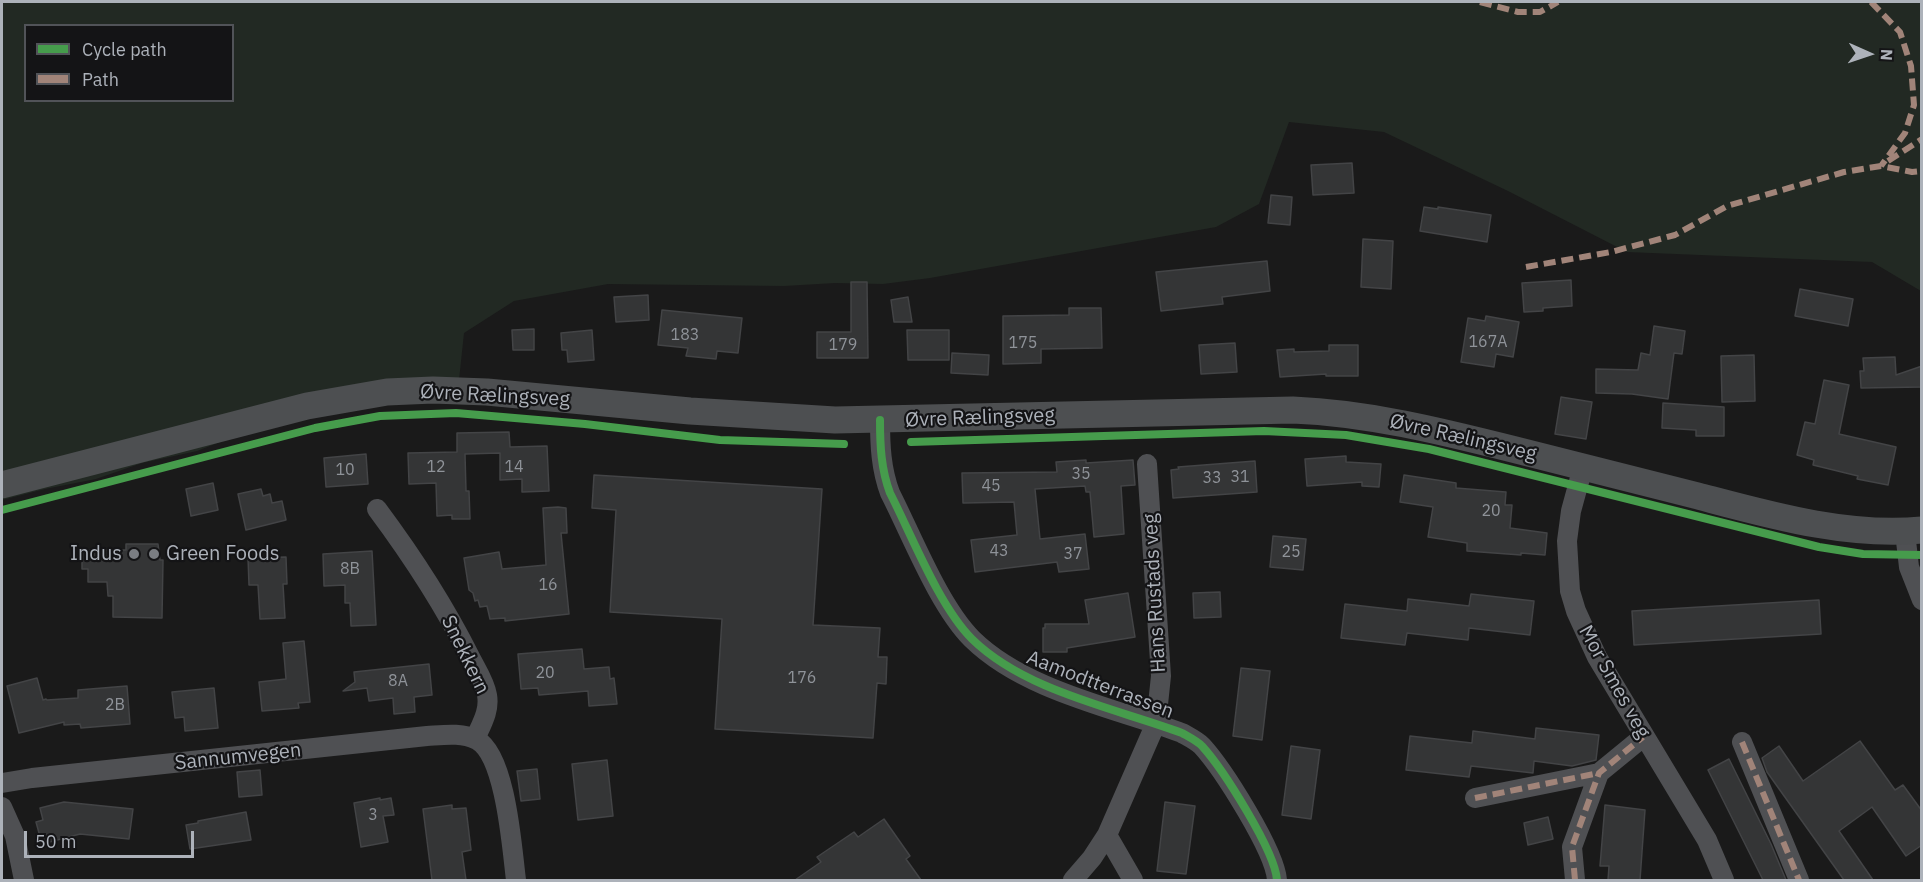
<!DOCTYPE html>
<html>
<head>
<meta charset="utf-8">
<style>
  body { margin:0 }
  #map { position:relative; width:1923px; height:882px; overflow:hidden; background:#1a1a1a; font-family:"IBM Plex Sans",sans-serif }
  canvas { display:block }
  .frame { position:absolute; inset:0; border:3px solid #adb2ba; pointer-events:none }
  .legend { position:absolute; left:24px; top:24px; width:210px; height:78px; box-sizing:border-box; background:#141416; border:2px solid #515358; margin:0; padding:8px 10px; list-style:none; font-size:18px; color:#adb2ba }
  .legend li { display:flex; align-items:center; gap:12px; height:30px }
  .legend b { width:30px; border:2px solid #515358 }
  .north { position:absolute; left:1839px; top:24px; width:60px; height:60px; -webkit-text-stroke:4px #141416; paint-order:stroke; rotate:93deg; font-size:16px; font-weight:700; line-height:24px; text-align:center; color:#adb2ba }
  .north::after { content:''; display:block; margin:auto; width:21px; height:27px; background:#adb2ba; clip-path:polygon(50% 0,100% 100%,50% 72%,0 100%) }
  .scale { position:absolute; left:24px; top:831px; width:170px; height:27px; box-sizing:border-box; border:3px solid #adb2ba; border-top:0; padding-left:8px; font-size:18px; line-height:21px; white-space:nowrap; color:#adb2ba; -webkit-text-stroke:4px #141416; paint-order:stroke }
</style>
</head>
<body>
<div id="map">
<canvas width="1923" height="882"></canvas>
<div class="frame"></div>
<ul class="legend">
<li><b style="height:8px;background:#469c4c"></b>Cycle path</li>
<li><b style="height:8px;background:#a18479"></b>Path</li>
</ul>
<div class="north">N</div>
<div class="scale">50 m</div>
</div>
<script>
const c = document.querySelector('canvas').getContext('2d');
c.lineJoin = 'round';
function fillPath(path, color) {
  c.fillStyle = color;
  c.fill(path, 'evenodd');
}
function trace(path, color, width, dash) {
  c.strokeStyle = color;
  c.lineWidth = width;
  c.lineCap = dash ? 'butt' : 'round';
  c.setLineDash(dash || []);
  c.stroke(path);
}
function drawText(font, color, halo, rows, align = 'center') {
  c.font = font + ' "IBM Plex Sans",sans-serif';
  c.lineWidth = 4.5;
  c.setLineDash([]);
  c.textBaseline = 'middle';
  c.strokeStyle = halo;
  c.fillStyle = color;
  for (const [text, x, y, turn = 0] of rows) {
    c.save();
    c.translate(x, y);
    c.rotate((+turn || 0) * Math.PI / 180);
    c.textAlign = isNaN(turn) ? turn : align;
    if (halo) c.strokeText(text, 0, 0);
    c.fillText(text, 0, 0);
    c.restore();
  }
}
fillPath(new Path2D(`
  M2 2H1921V291L1872 262 1627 252 1508 191 1384 132 1289 122 1259 204 1216 227 930 278 883 284 835 283 784 286 608 284 514 301 464 333 457 399 384 398 292 414 197 451 142 463 96 479 45 489 2 500ZM26 26H232V100H26Z`), '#222923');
const building = new Path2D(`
  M1352 163 1354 193 1313 195 1311 165Z
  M1271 195 1292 197 1290 225 1268 223Z
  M1424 207 1438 209V207L1491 215 1487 242 1420 231Z
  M1363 239 1393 241 1391 289 1361 287Z
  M1267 261 1270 291 1222 297 1223 304 1161 311 1156 272Z
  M1571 280 1572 306 1543 308V311L1524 312 1522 283Z
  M851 282H867L868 358H817V332H851Z
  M1800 289 1853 299 1848 326 1795 316Z
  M648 295 649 320 616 322 614 297Z
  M908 297 912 322H894L891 300Z
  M1069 308H1101L1102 348 1041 349V363L1003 364V316L1069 315Z
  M662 310 742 318 738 353 717 351 716 359 686 356 688 348 658 345Z
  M1486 316 1519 322 1513 357 1496 354 1494 367 1461 362 1468 318 1485 321Z
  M1654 326 1685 331 1682 354 1674 353 1668 399 1632 394 1596 393V369L1638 370 1641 353 1650 355Z
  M534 329V350H513L512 330Z
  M592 330 594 360 568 362 567 350H562L561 333Z
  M907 330H949V360H908Z
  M1235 343 1237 372 1201 374 1199 345Z
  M1329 345H1358V376H1326V374L1280 377 1277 350 1294 349V352L1329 351Z
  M952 353 989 355 988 375 951 373Z
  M1754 355 1755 401 1722 402 1721 356Z
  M1895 357 1896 375 1922 366V387L1861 388 1860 371H1864L1863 358Z
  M1824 380 1849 385 1839 434 1896 447 1888 485 1857 479 1858 476 1813 465 1814 460 1797 455 1805 422 1815 424Z
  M1561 397 1592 402 1586 439 1555 434Z
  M1663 403 1724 407V436H1696V430L1662 428Z
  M509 432 510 447 547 446 549 491 522 492V479L500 480V453L465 454 466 491H469L470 519H452V515L437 516 436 483 409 484 408 453 457 452V433Z
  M366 454 368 484 326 487 324 458Z
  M1346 456V462L1381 464 1379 487 1362 486V482L1307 486 1305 459Z
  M1086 460V463L1133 460 1135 485 1121 486 1124 534 1094 537 1090 492H1086L1085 486 1035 489 1040 539 1085 534 1089 569 1059 572 1057 562 975 572 971 540 1017 535 1014 502 963 503 962 473 1057 472 1056 462Z
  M1255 461 1257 492 1173 498 1171 470 1179 469 1178 467Z
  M594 475 822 489 813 625 880 628 878 657H887L886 684 877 683 873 738 715 729 722 619 610 612 616 510 592 508Z
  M1404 475 1456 483V488L1506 492 1505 505H1512L1510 528 1547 533 1545 555 1521 553V555L1467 551V543L1428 537 1433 507 1400 502Z
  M213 483 218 510 191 516 186 489Z
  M261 489 263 496 270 494 272 503 282 501 286 520 246 530 238 494Z
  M558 507 566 508 567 533H561L569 614 505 621V618L490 619 487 606 480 607 478 600 475 601 473 593 469 590 464 558 499 552 502 569 546 565 543 508Z
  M1273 536 1306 539 1303 570 1270 567Z
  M126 544H158L160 560H163L162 618 113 617V596H108L107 582H88V569H82V550H126Z
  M372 551 376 625 351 626 350 603H345V585L324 586 323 554Z
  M286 557 287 584H283L285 618 260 619 258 585H249L248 558Z
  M1220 592 1221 617 1194 618 1193 593Z
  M1128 593 1135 637 1067 648V652H1043V628H1045V624H1089L1085 600Z
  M1471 594 1534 601 1530 635 1469 628 1468 640 1407 633 1405 645 1341 638 1345 604 1407 611 1408 599 1469 606Z
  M1819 600 1821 634 1634 645 1632 611Z
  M304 641 310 702 298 703 299 708 262 711 259 682 286 679 283 643Z
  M582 649 584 669 609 667 610 679 614 678 617 704 589 706 588 691 539 695 538 688 521 689 518 654Z
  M429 664 432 695 414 697 415 712 394 714 393 698 369 701 367 688 343 691 355 682 354 672Z
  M1241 668 1270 671 1262 740 1233 736Z
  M37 678 43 700 46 699 47 700 78 698V690L127 686 130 724 81 728 80 724 64 725V722L19 733 7 686Z
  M214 688 218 728 185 731 184 717 175 718 172 692Z
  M1536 728 1599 735 1596 760 1572 766 1534 761 1533 773 1471 766 1469 777 1406 770 1410 736 1472 743 1473 731 1535 739Z
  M1860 741 1895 790 1903 785 1922 811V845L1906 856 1872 807 1839 831 1873 880H1844L1767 772 1762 758 1779 746 1803 781Z
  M1291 746 1320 750 1311 819 1282 815Z
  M1729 759 1771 844 1786 880H1763L1708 770Z
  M607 760 613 816 578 820 572 764Z
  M537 769 540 799 521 801 517 771Z
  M260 770 262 795 239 797 237 772Z
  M380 798V800L391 798 394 815 383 816 388 842 361 847 354 803Z
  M64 802 133 809 129 839 80 834 42 844 36 822 43 820 40 808Z
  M1165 802 1195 806 1186 874 1157 871Z
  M452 805V809L466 808 471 850 462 852 466 880H432L423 809Z
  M1605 805 1645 810 1640 880H1608L1609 866H1600Z
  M246 812 251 840 190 849 186 825 198 823V821Z
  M1548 817 1553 839 1528 845 1524 823Z
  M884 819 910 856 906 859 921 880H795L821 862 817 857 854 832 858 837Z`);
fillPath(building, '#343536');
trace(building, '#434446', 1.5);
trace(new Path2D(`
  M880 420C880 445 881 469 890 493 912 536 939 606 972 639 1025 691 1115 708 1182 733 1189 737 1197 741 1202 746 1223 769 1275 851 1277 880
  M1583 467 1571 511 1567 541 1570 591 1576 611 1597 657 1707 840 1724 880
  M377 509C412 556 444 605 470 657 476 669 485 682 487 695 490 711 481 725 475 739
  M1905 532 1909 567 1922 600
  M1742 742 1799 880
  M2 783 32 778 427 736C443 735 462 732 477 740 506 756 512 849 516 880
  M1475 798 1599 773
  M2 807 15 836 24 880
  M1107 835 1133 880
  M1073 880 1092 858 1107 835 1156 723 1161 676 1147 464
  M1575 880 1572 847 1599 773 1643 737`), '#4f5053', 20);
trace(new Path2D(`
  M2 485 307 406 387 392 433 390 487 392 690 411 835 420 1293 410C1368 413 1440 431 1512 449 1574 465 1636 480 1698 496 1770 515 1846 537 1922 530`), '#4d4f51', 27);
trace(new Path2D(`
  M1480 2 1518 12H1540L1558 2
  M1871 2 1900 32 1911 66 1914 105 1905 133 1881 166
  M1888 161 1922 139
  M1526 267 1611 252 1675 235 1727 206 1844 172 1881 166 1912 172 1922 171
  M1742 742 1799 880
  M1475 798 1599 773
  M1575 880 1572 847 1599 773 1643 737`), '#a18479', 6, [12, 6]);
trace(new Path2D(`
  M880 420C880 445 881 469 890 493 912 536 939 606 972 639 1025 691 1115 708 1182 733 1189 737 1197 741 1202 746 1223 769 1275 851 1277 880
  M911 442 1264 431 1346 435 1429 449 1819 547 1863 554 1922 555
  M2 510 315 428 380 416 456 413 585 424 720 440 844 444`), '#469c4c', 8);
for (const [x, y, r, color] of [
  [134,554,6,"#7a7d82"],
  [154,554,6,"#7a7d82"]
]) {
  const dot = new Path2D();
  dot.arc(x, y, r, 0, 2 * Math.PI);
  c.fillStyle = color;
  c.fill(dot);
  trace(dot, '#141416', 2);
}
drawText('16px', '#8f9399', null, [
  ["183",685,335],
  ["167A",1488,342],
  ["175",1023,343],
  ["179",843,345],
  ["12",436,467],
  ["14",514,467],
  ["10",345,470],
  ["35",1081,474],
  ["31",1240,477],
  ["33",1212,478],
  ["45",991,486],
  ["20",1491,511],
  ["43",999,551],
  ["25",1291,552],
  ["37",1073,554],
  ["8B",350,569],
  ["16",548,585],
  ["20",545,673],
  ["176",802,678],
  ["8A",398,681],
  ["2B",115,705],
  ["3",373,815]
]);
drawText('20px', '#adb2ba', '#141416', [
  ["Øvre Rælingsveg",495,396,3],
  ["Øvre Rælingsveg",980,418,-2],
  ["Øvre Rælingsveg",1463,438,13],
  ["Hans Rustads veg",1155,593,-93],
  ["Snekkern",465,655,64],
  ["Mor Smes veg",1614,682,61],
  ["Aamodtterrassen",1100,685,21],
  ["Sannumvegen",238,757,-6]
]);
drawText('20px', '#adb2ba', '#141416', [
  ["Indus",122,554],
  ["Green Foods",166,554,"left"]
], 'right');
</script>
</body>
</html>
